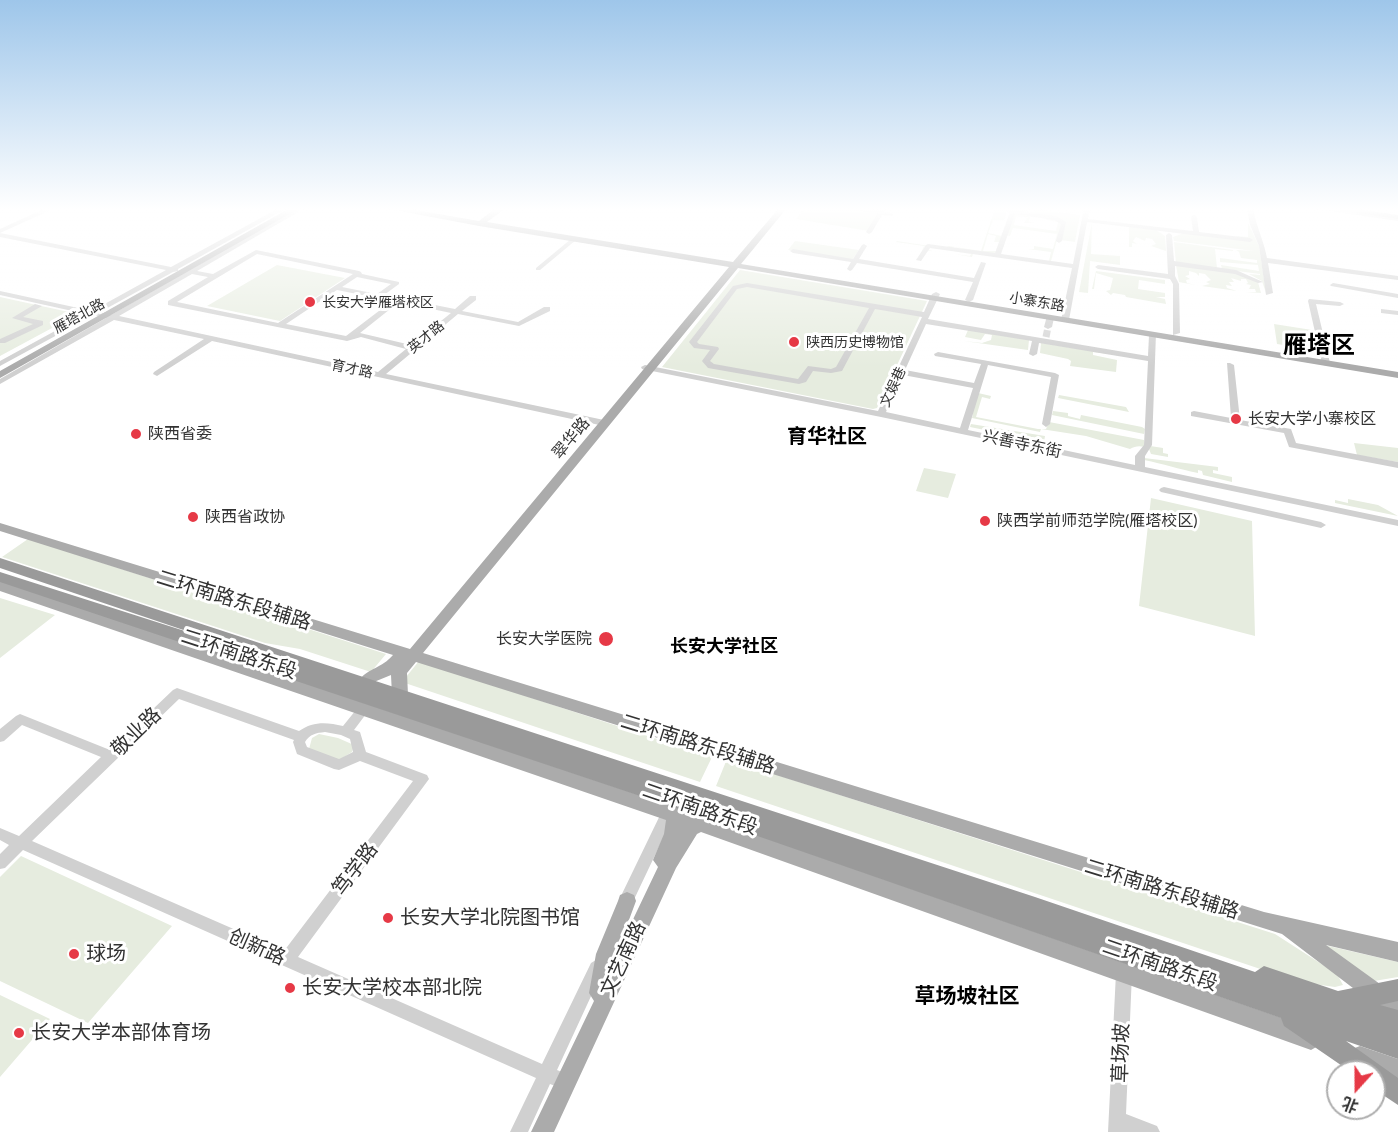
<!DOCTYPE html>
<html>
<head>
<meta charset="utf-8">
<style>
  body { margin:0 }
  #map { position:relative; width:1398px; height:1132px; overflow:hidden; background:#fff; font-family:Lato,"Noto Sans SC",sans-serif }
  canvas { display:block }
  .north { position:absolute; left:1326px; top:1060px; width:60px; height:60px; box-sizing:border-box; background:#fff; border:2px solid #adadad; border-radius:50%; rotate:201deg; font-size:16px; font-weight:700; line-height:24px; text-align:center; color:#333 }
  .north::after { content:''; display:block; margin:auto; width:21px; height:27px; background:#e63946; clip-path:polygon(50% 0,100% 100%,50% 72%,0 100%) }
</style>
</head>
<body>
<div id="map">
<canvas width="1398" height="1132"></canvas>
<div class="north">北</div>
</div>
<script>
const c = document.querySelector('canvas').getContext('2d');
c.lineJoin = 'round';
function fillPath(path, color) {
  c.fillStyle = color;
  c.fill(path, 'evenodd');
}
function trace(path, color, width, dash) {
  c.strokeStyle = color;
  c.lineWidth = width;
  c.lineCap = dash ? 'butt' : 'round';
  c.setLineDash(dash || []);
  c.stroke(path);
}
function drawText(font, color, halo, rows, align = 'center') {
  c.font = font + ' Lato,"Noto Sans SC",sans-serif';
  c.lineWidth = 6;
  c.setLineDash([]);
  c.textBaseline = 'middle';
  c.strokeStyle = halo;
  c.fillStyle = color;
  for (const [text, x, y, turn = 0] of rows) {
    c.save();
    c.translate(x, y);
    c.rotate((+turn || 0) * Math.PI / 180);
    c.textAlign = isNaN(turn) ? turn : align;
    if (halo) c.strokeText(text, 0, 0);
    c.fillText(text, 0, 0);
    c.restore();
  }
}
fillPath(new Path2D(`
  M808 208H843L877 213 869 231 796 219 804 209 806 211Z
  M995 208H1028L1080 215 1075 242 1061 240 1065 223 1057 218 1031 214 1035 210 1027 209 1029 214 1007 211 1004 220H993L988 233 1002 236 1000 242H994L996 236 988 234 983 251H996L995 255 954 247 953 249H943L973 254 972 257 954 254 970 256 971 254 928 247 927 250 933 251H926V247L928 246H925L919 258 909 257 919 258 924 246 896 242 897 241 943 248 949 246 981 251Z
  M1014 213 1030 216 1029 222 1034 223H1024L1028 217 1016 216 1014 225 1056 231 1058 222 1046 220 1049 218 1062 223 1051 261H1049L1051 252 1028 249H1034V246L1053 249 1057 234 1013 228 1010 236 1005 235Z
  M1092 222 1091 254 1120 256V265L1090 261 1088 293 1079 292Z
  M1248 223 1259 246 1266 293 1262 281 1249 274 1260 275V274L1222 269 1221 265 1259 271 1258 265 1220 262V258L1257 263V260L1241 258 1239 252 1236 250 1254 251 1174 241 1173 237 1184 233 1252 241 1235 236 1248 237Z
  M1129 227 1156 230 1165 236 1166 251 1151 246 1156 244 1152 239 1146 238 1145 241 1136 237 1133 241 1137 244 1132 243V247H1129Z
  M795 241 859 250 852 260 788 250Z
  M1174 242 1233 250V251L1215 249 1217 268 1176 263Z
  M277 265 345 278 280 321 207 306Z
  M1176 265 1238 273 1258 282 1261 293 1246 292H1256L1255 289H1249L1251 285 1246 284 1248 283 1246 279H1241V281L1231 278 1234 282H1229L1232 286 1226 285 1227 288 1237 291 1202 286 1210 284 1206 282 1211 280 1205 274 1199 273V276L1196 273 1189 271V275L1185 276 1190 279 1186 280 1187 283 1195 285 1179 282Z
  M740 270 927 301 877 408 873 409 662 367Z
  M1096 271 1165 280V284L1139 280 1138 289 1165 293V297H1156L1165 299 1166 304 1126 297 1125 295 1113 293 1111 295 1106 291 1110 290 1113 278 1096 273 1094 289H1092Z
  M0 297 78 314 0 356Z
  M1274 324 1312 330 1316 348 1310 347V349L1277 344Z
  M968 330 1029 340 1028 350 964 341 982 343 991 340 992 335 985 334 981 340 965 337Z
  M1041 343 1117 355 1093 352V355L1117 360 1116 372 1070 366 1071 361 1068 359 1040 353Z
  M978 393 991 396 990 399 982 397 976 417 1038 429H1046L1049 422 1144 440V445L1163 448V453L1168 454V457L1151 454 1149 449C1141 445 1136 446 1130 449L1086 436 1041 429 1040 432 972 418 973 414 971 413Z
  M1059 395 1126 407 1129 412 1058 398Z
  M1053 411 1068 413V416L1080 419 1081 415 1142 427 1145 429 1144 434 1052 415Z
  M971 424 1045 436 1044 442 970 427Z
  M1354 443 1398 448V462L1357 455Z
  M1144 458 1218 467V471L1213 470V473L1232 477V482L1203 475 1202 471 1198 470V473C1178 469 1164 464 1144 460Z
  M924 468 956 474 948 498 916 491Z
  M1151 498 1252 521 1255 636 1139 606Z
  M1348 499 1378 505 1398 516 1335 503V500L1348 503Z
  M28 539 386 654 371 672 300 649 265 643 2 557Z
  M0 598 55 615 0 658Z
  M419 661 712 757 700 782 402 682Z
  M319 734 338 738 354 745 352 752 339 760 309 749 312 738Z
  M727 759 1275 934 1337 974 1343 985 1335 987 1299 982 716 786Z
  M21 856 172 926 88 1023 0 981V877Z
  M1324 945 1398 962V977L1374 981Z
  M0 995 50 1019 0 1077Z`), '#e6ecdf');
trace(new Path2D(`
  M1046 337 1048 327`), '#d6d6d6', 7, [7, 4]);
fillPath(new Path2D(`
  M46 208H55L0 233V229Z
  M279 208H287L178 269V271L173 272 100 312 111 315 184 273 182 272V270H190L297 208H305L197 271 213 274 256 250 359 271 361 272 362 274 399 282V284L384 295 455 309 470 296H476V300L462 311 518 322 544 307H550V311L519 326 458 314 386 374 604 420 608 423 604 426 212 341 157 376 153 374 154 372 204 339 114 320 0 384V379L106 318 94 315 0 366V361L86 314 0 295V291L92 311 166 270 0 237V233L171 267ZM257 254 353 274 278 323 177 302ZM192 274 208 277 168 301V305L347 341 361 337 406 349 378 372 119 316ZM357 277 391 284 377 294 342 287ZM337 290 392 301 346 336 286 324ZM399 302 451 313 411 345 360 333Z
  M848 208 879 210 880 208H886L884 211 894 214 891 216 882 215 872 232 869 234 866 232 877 214Z
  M1084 208H1090L1088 219 1193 231 1191 217 1194 215 1197 217 1199 232 1250 238 1253 240 1250 242 1087 222 1069 320 1065 322 1061 320 1072 268 930 248 921 261 916 260 926 245 928 244 995 253 1010 212 1013 210 1056 216 1066 222 1062 241 1059 243 1056 241 1061 224 1054 220 1015 214 1001 254 1073 264Z
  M1247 208H1253C1256 226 1264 241 1267 258L1398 276V280L1268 263 1273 293 1266 295 1259 246 1250 225Z
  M1310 208H1329L1398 217V221Z
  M1169 233 1172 235 1174 261 1236 270 1263 282 1258 283 1235 274 1175 266V276L1179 284 1180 333 1173 335V284L1170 279 1098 269 1095 267 1098 265 1168 274 1166 235Z
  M571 239 576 240 540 270H536V268Z
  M864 244 867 246 859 259 974 278 981 262 986 263 973 300 969 302 965 300 973 282 857 263 852 270 850 271 847 269 851 262 793 253 790 251 793 249 853 259 862 245Z
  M747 283 924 312 932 294 936 292 940 294 928 319 1148 356 1149 335 1156 333 1152 445 1145 456V467L1398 520V526L881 417 642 369 641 367 645 365 878 411 922 317 875 309 842 371 831 373 813 371 806 382 799 384 708 368 702 361 710 350 694 348 689 342 733 286ZM747 287 869 308 836 367 831 369 808 366 798 379 714 364 710 361 719 349 718 347 699 344 697 342 737 289ZM926 324 1032 341 1029 354 1033 356 1037 354 1039 343 1148 361 1144 445 1135 456V465L968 430 988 365 1051 377 1042 424 1046 427 1050 424 1059 375 1055 373 938 352 934 354 935 356 981 364 974 383 905 370ZM903 375 973 388 960 428 886 412Z
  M1333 283 1398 294V298L1331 286 1330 285Z
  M1309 299 1340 302 1344 304 1340 306 1316 304 1330 363 1329 365H1326L1322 363 1308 301Z
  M35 304 42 306 23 317 43 321V325L5 343H0V339L33 324 12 318Z
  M1381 309 1398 311V315L1381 313Z
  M1047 316 1054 318 1052 327 1048 329 1044 327Z
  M1227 363H1230L1234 365 1240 420 1291 429 1296 443 1398 462V468L1289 447 1284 433 1191 416V412L1194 411 1231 418Z
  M1164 487 1321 522 1326 525 1321 528 1161 492 1159 490 1161 488Z
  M177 688 299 731C313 721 327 722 343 726L364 700 368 698 372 700 374 703 372 706 354 730 360 732 366 752 427 775 429 779 298 957 542 1064 591 963 596 960 601 963 604 968 557 1070 564 1073 566 1079 564 1085 558 1087 550 1084 528 1132H510L536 1078 23 850 5 868 0 869V854L9 845 0 840V828L19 836 101 757 22 725 4 741 0 742V729L16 716 20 714 110 750 173 690ZM179 699 294 740 293 742 297 754 334 769 339 770 360 761 413 781 284 951 32 841ZM325 732 341 735 350 739 353 752 339 759 307 747 305 742C310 734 316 733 325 732Z
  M669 805 674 807 676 811 629 910 624 912 619 910 617 905 619 900 664 807Z
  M1124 965 1130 968 1132 973 1126 1114 1157 1126 1160 1132H1108L1116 973 1118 968Z`), '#d0d0d0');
fillPath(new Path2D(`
  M290 208H300L0 378V371Z
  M384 208H404L479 221 496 208H506L487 222 733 262 779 208H787L741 264 1398 372V378L738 268 423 653 1264 912 1398 942V962L1326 945 1398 997V1020L1391 1017 1282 934 416 662 407 673 408 695 406 699 400 701 394 699 392 695 391 675 369 684 364 682 361 678C368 669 382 668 393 655L0 531V523L410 649 729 267 479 226Z
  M1325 208H1349L1398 215V219Z
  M0 581 666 804 673 800 679 802 682 810 699 816 703 814 711 819 1311 1028 1318 1032 1322 1039 1318 1046 1311 1050 701 832 697 834 676 868 554 1132H531L594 1001 589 993 596 954 618 901 620 895 627 892 634 895 636 901 616 955 658 867 653 860 664 834 666 820 0 591Z
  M1360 1046 1398 1059V1081L1352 1065 1349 1057 1352 1049Z`), '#ababab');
fillPath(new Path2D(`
  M0 558 1035 897 1255 972 1264 966 1338 991 1398 979V1001L1380 1005 1398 1010V1059L1346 1041 1398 1078V1105L1374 1089V1072H1351L1284 1026 1281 1018 700 816 0 582V572L216 641 0 568Z`), '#9a9a9a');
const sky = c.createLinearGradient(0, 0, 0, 367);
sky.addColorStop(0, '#9ec6ea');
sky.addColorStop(0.57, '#fff');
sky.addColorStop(1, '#ffffff00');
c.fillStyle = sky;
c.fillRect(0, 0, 1398, 367);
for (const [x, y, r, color] of [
  [310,302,6,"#e63946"],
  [794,342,6,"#e63946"],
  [1236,419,6,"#e63946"],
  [136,434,6,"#e63946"],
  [193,517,6,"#e63946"],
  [985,521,6,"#e63946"],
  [606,639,8,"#e63946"],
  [388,918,6,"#e63946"],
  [74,954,6,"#e63946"],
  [290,988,6,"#e63946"],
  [19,1033,6,"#e63946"]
]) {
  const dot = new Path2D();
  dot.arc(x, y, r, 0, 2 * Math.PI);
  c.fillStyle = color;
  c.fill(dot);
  trace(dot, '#fff', 2);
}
drawText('14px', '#333', '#fff', [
  ["长安大学雁塔校区",322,302],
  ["陕西历史博物馆",806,342]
], 'left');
drawText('14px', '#333', '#fff', [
  ["小寨东路",1037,302,9],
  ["雁塔北路",79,316,-29],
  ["英才路",426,337,-39],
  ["育才路",352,369,12],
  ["文娱巷",893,387,-65]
]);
drawText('16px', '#333', '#fff', [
  ["长安大学小寨校区",1248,419],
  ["陕西省委",148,434],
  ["陕西省政协",205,517],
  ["陕西学前师范学院(雁塔校区)",997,521],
  ["长安大学医院",592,639,"right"]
], 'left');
drawText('16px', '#333', '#fff', [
  ["翠华路",571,438,-50],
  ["兴善寺东街",1022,444,12]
]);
drawText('bold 18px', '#000', '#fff', [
  ["长安大学社区",724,646]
]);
drawText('bold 20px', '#000', '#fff', [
  ["育华社区",827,437]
]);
drawText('20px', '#333', '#fff', [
  ["二环南路东段辅路",234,600,17],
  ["二环南路东段",239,654,18],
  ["敬业路",136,732,-44],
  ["二环南路东段辅路",698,744,17],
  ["二环南路东段",700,809,19],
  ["笃学路",355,869,-53],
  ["二环南路东段辅路",1162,889,17],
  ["创新路",257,947,24],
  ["文艺南路",623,959,-65],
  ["二环南路东段",1160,965,19],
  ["草场坡",1121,1053,-88]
]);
drawText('20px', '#333', '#fff', [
  ["长安大学北院图书馆",400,918],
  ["球场",86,954],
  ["长安大学校本部北院",302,988],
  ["长安大学本部体育场",31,1033]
], 'left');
drawText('bold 21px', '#000', '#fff', [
  ["草场坡社区",967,996]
]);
drawText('bold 24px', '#000', '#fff', [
  ["雁塔区",1319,345]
]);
</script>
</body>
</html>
